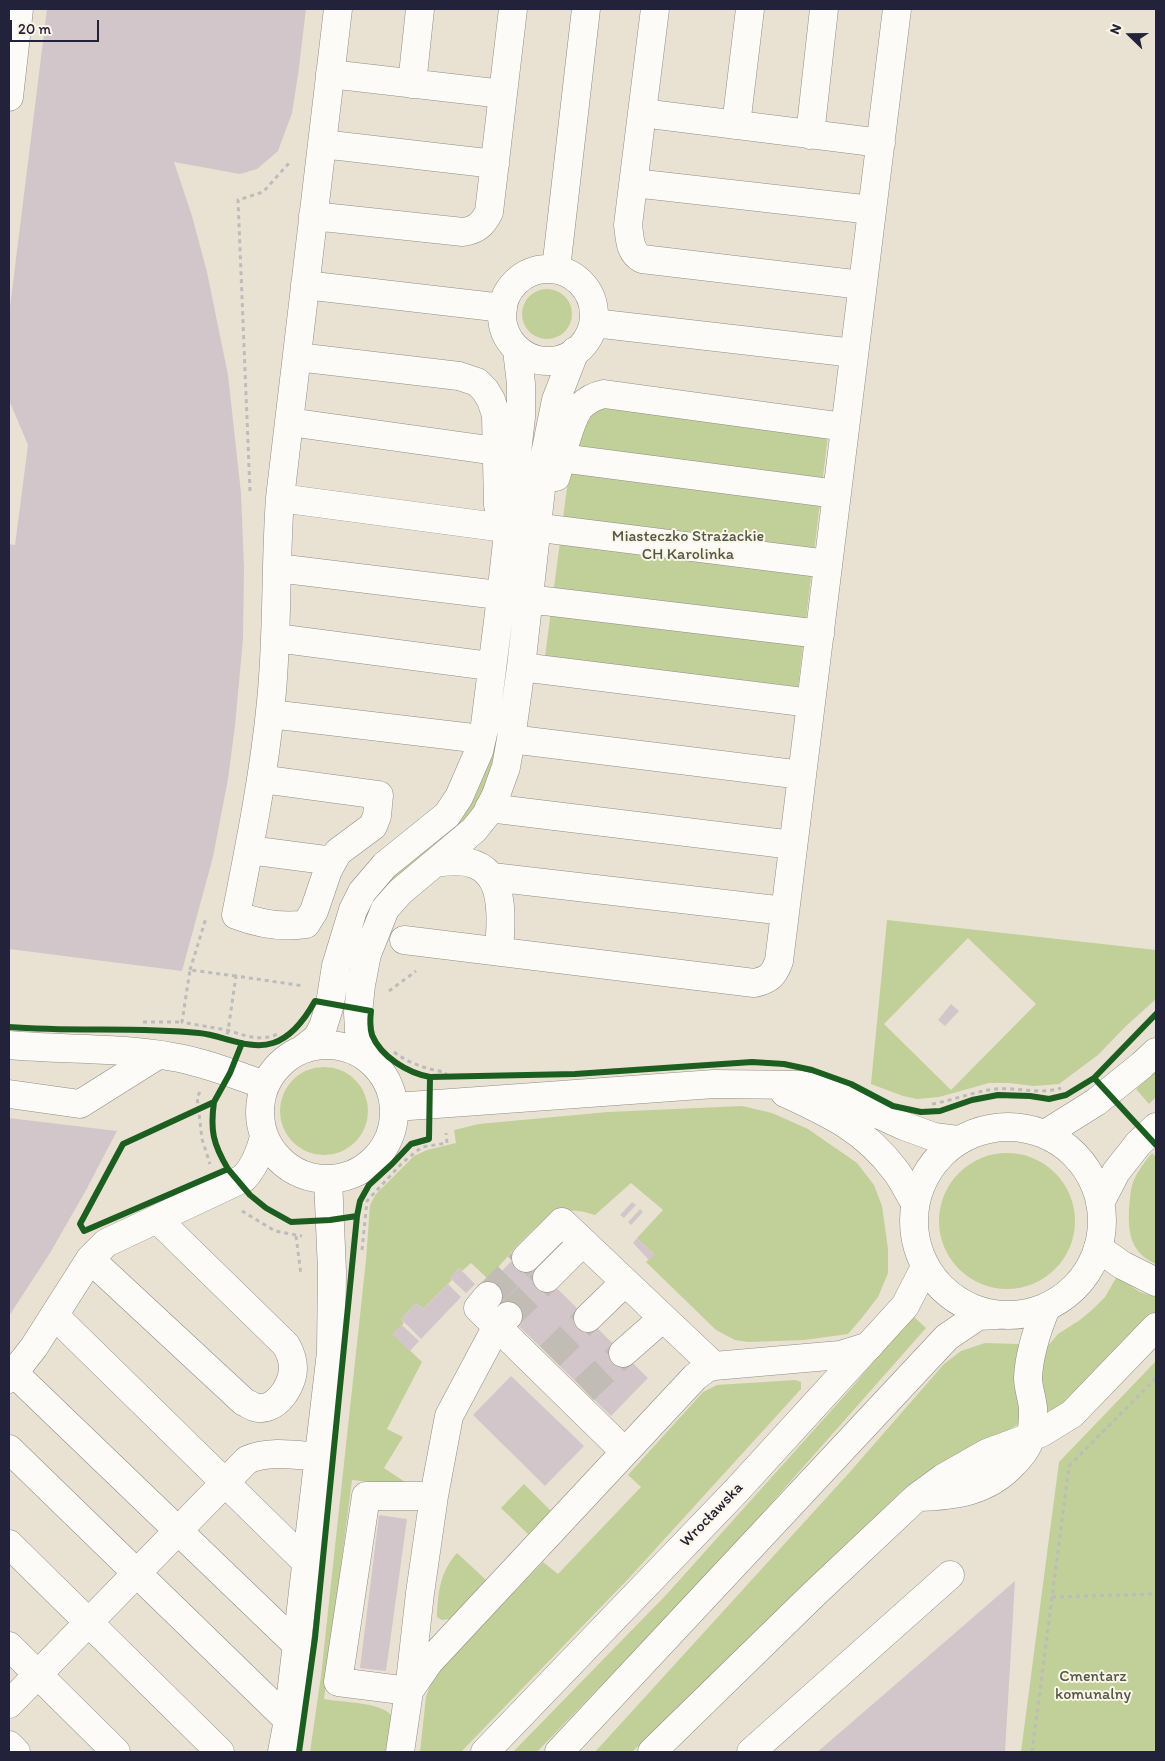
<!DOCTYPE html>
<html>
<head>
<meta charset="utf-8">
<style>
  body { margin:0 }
  #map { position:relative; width:1165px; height:1761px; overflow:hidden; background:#e9e2d2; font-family:Itim,sans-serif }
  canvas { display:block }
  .frame { position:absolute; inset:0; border:10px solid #22223b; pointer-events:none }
  .north { position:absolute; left:1105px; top:10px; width:50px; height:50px; -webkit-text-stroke:4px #fcf5e5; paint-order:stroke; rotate:292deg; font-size:14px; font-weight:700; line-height:20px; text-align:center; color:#22223b }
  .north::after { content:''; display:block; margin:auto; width:18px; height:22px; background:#22223b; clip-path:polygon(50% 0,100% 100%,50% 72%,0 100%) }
  .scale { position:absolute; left:10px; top:20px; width:89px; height:22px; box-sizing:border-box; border:2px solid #22223b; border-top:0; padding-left:6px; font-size:15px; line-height:18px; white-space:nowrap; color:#22223b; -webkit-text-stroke:4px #fcf5e5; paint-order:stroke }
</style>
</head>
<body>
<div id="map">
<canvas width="1165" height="1761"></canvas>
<div class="frame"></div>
<div class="north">N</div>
<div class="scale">20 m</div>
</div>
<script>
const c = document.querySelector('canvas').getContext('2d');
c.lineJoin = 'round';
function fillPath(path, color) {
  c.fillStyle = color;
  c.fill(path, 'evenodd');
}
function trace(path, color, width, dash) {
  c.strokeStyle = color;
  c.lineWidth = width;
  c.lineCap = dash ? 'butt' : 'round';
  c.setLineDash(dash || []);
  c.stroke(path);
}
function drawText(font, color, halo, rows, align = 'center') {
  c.font = font + ' Itim,sans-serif';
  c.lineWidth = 4;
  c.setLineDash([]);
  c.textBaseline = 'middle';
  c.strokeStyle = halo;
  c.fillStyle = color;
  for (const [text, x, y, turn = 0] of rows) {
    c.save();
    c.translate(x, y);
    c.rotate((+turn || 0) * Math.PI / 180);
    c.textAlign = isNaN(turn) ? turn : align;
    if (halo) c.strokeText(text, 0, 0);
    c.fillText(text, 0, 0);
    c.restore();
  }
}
fillPath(new Path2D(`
  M522 314a25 25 0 1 1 50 0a25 25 0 1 1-50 0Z
  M604 407 828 435 798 687 545 657 574 434 589 413Z
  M490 742 498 744 481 805 436 849 400 874 389 883 378 897 362 929 356 947 350 982 342 981 371 894 462 817C481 792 485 772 490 742Z
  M887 920 1156 950V999L1125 1027 1098 1055 1059 1084 1034 1086 1009 1083H989L939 1097 917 1099 903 1096 871 1084ZM968 938 1036 1004 951 1090 884 1024Z
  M280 1111a44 44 0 1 1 88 0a44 44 0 1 1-88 0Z
  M1156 1071V1097L1149 1104 1136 1089Z
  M742 1106 772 1113 808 1129 857 1163 874 1185 882 1206 888 1249V1273L878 1297 861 1319 848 1334 804 1340 748 1342 735 1340 716 1330 646 1262 654 1254 637 1238 663 1210 631 1183 595 1215C583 1211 571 1209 560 1212 536 1220 505 1260 488 1279L471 1263 462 1271 459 1268 450 1278 452 1280 423 1309 416 1303 401 1319 404 1323 393 1334 422 1362 387 1429 403 1437 384 1468 408 1484V1486L352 1480 324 1699C341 1703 388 1701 394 1720 396 1729 393 1743 393 1752H310L321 1676 366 1260 370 1205 376 1194 414 1156 427 1150 456 1143 454 1130 479 1124 608 1112Z
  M1152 1153 1156 1157V1264C1131 1253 1128 1234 1129 1209 1130 1200 1130 1191 1133 1182 1138 1171 1144 1162 1152 1153Z
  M939 1221a68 68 0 1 1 136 0a68 68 0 1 1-136 0Z
  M1116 1278H1119L1140 1292 1156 1297V1312L1070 1398 1054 1409 1048 1411 1044 1408 1039 1379 1047 1347 1058 1334 1080 1320 1093 1309 1105 1297Z
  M912 1315 926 1328 714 1568 537 1752H513L667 1594 855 1384Z
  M985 1343 1018 1344 1022 1346 1019 1424 902 1491 632 1752H595L849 1473 944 1364 961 1351Z
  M1156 1361V1752H1021L1059 1462Z
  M795 1380 801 1382V1389L629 1578 461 1752H420L426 1697 433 1677 543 1562 558 1574 641 1487 628 1475 703 1392 717 1385Z
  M524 1484 551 1511 528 1534 501 1508Z
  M457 1553 486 1580 450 1619 442 1620 437 1617C438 1592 440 1572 457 1553Z`), '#c1cf98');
fillPath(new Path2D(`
  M47 9H306L298 75 292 113 278 151 257 169 240 174 174 162 192 216 207 272 228 375 241 493 244 567 243 639 235 726 228 779 213 857 182 971 9 949V544L15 545 28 445 9 400V315Z
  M951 1004 959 1011 945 1026 938 1020Z
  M9 1118 117 1131 85 1192 50 1253 9 1316Z
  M632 1202 636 1205 624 1218 620 1215Z
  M640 1209 643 1212 631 1225 628 1222Z
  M637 1238 655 1255 649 1260 633 1243Z
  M520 1252 648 1378 611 1416 483 1291Z
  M459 1268 475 1284 466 1293 450 1278Z
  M448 1284 461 1297 421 1339 401 1319 416 1303 423 1309Z
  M402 1325 419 1341 410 1351 392 1334Z
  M511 1376 584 1446 545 1486 473 1415Z
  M379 1515 407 1519 386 1671 360 1668Z
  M1015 1581 1005 1752H817L829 1742Z`), '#d3c6ca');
trace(new Path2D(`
  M488 1296 526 1258
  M508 1316 547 1278
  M550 1356 588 1318
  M584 1390 623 1353`), '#c1bcb4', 28, [28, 14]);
const minor = new Path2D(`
  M655 9 628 225C630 238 629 252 642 259L862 285
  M330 74 503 94
  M412 84 420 9
  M9 97 19 9
  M642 113 881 143
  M736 125 750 9
  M810 135 824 9
  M322 144 495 164
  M634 183 872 210
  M313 216 463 232C477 230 483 224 489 212L513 9
  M556 269 586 9
  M502 315a46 46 0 1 1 92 0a46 46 0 1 1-92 0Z
  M305 285 503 308
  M594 323 854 353
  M297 357 459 376 477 382 485 390 491 400 496 415 498 505
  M289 422 496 451
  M561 458 837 494
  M556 477C561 460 569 421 580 407 587 400 594 396 604 394L845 427
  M280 498 497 527
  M541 528 828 564
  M277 568 490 594
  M528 599 820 634
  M276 638 482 665
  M521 667 811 703
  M270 714 473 738
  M511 739 802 775
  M261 779 379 795 377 816 373 826 338 852 328 870 314 911 306 924C283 928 257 923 236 915 250 844 264 774 271 702 278 634 275 566 280 498L338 9
  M489 808 793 845
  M249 850 333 861
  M435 863C504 851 503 899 499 951
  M492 877 785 911
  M404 940 754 983C769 980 774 975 779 961L897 9
  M260 1112a67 67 0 1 1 134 0a67 67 0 1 1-134 0Z
  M9 1045C63 1050 119 1047 173 1057 204 1062 235 1075 265 1085
  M304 1048 317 1038 323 1027 330 1004 336 966 353 910 362 892 385 865 447 815 459 797 479 751 485 725 500 605 521 417V384L517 350
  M365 1056 359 1030 358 1013 361 985 367 954 385 909 400 892 474 830 486 815 496 795 506 767 511 739 521 667 545 454 556 400 575 351
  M785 1093C830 1114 864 1129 895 1170 903 1180 908 1192 915 1203
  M9 1094 80 1104 158 1055
  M395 1107 714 1084 802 1085 827 1091 904 1126 934 1137 958 1140
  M1098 1248 1122 1265 1156 1282
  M526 1258 562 1222 714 1366
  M90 1259 244 1402C247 1403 251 1406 254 1407 275 1414 293 1386 293 1368 293 1359 290 1352 286 1345L157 1219
  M547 1278 583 1242
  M488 1296 478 1308 624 1451
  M55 1316 306 1562
  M588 1318 625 1282
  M623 1353 663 1318
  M14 1373 297 1645
  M9 1379 34 1347 90 1259 106 1243 244 1178C255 1166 260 1153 264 1137
  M9 1449 288 1720
  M434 1496H366L338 1682 409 1691 420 1593 434 1496 449 1416 497 1326 508 1316
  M917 1497C954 1496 988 1492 1014 1463 1021 1456 1030 1445 1031 1434 1033 1426 1033 1416 1033 1408 1032 1398 1028 1387 1028 1378 1029 1354 1037 1330 1046 1308
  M9 1544 220 1752
  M9 1646 116 1752
  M9 1704 247 1460C269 1450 295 1455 319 1457
  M9 1745 16 1752
  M282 1752 288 1720 331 1352 332 1271 328 1179
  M400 1752 409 1691 429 1662 695 1377 707 1368 714 1366 840 1355 869 1346
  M652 1752 815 1593 917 1497 943 1478 987 1453 1041 1433 1072 1414 1156 1327
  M751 1752 950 1575`);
const major = new Path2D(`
  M914 1221a94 94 0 1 1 188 0a94 94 0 1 1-188 0Z
  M1045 1134 1096 1102 1142 1065 1156 1052
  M1100 1203 1116 1172 1138 1144 1156 1127
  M485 1752 737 1490 905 1306 925 1267
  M559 1752 947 1337 978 1316 997 1315`);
trace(minor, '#8f8c87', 29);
trace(major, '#8f8c87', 29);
trace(new Path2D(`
  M250 491 238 200 263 192 290 162
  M190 970 206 918
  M236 976 190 970 182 1022C196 1025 211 1027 226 1030 245 1035 260 1043 280 1033
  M389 991 416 971
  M143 1022H182
  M225 1042 228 1031 236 976 304 986
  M394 1052C410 1064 426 1069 445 1072L446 1074
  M200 1092 197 1097 202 1139 210 1164
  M932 1104C954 1100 972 1092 996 1089 1017 1087 1040 1095 1061 1088
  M242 1211 275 1231 302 1236
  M296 1236 301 1275
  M362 1250 367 1201 403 1162 422 1147 447 1143 446 1133
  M1052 1597 1156 1594
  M1032 1752 1069 1466 1156 1378`), '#bdbbbb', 3, [4, 4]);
trace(minor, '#fcfbf8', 28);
trace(major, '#fcfbf8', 28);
trace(new Path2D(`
  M9 1027C73 1032 135 1027 199 1033 222 1035 250 1051 273 1043 292 1037 305 1019 315 1001L371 1011C370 1019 370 1028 372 1035 381 1057 408 1073 430 1077L429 1139 411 1144 392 1164 369 1185 360 1201 357 1216 315 1638 299 1752
  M430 1077 575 1074 752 1062 784 1064 812 1070 851 1084 893 1106 921 1112 940 1111 972 1100 998 1095 1030 1096 1049 1099 1066 1095 1094 1078 1156 1014
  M1094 1078 1156 1145
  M214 1102C210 1130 213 1144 228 1169L84 1231 80 1224 123 1144 214 1102 230 1073 242 1043
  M228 1169 250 1195 266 1208 291 1222 330 1220 357 1216`), '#1b5e20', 6);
drawText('16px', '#4e594b', '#fcf5e5', [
  ["Miasteczko Strażackie",688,537],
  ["CH Karolinka",688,555],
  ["Cmentarz",1093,1677],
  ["komunalny",1093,1695]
]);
drawText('16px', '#22223b', '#fcf5e5', [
  ["Wrocławska",712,1515,-46]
]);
</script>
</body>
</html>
